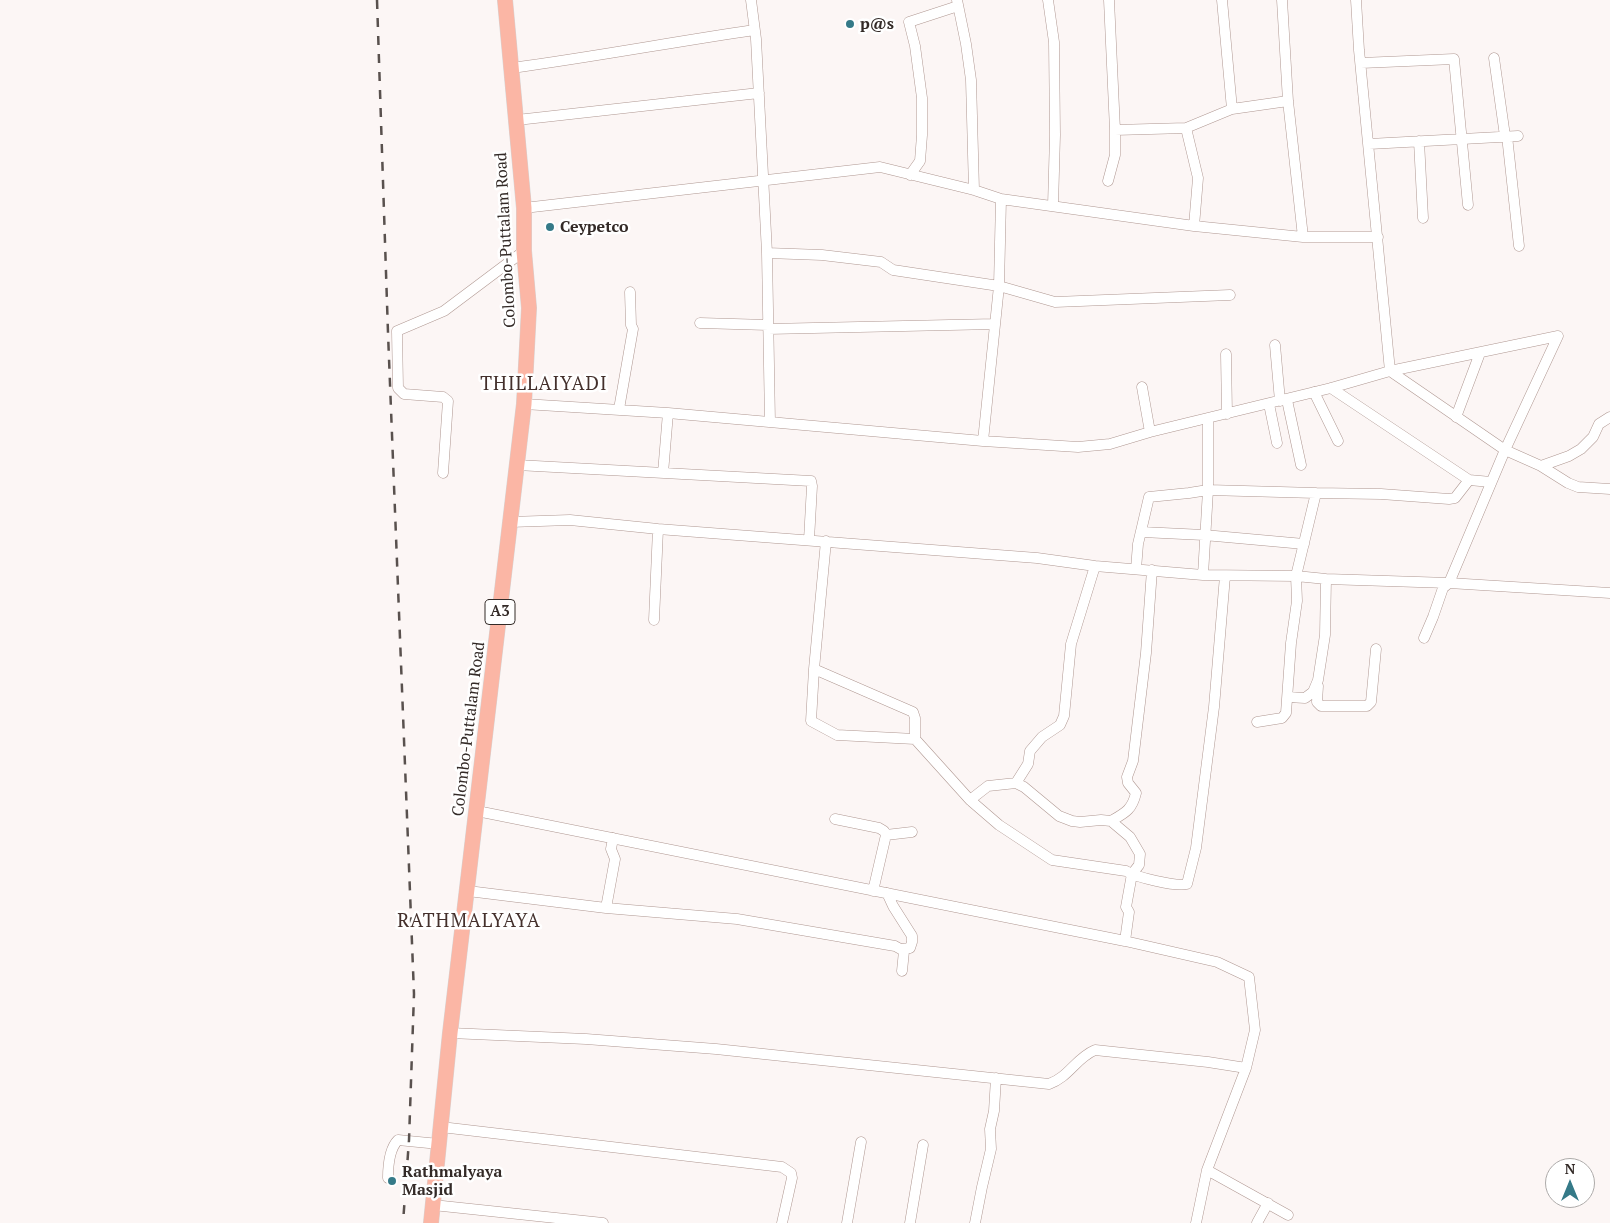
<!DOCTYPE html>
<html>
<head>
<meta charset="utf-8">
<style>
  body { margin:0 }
  #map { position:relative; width:1610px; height:1223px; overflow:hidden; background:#fcf6f5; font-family:"PT Serif",serif }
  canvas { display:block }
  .north { position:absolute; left:1545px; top:1158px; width:50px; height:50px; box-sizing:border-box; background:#fff; border:1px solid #adaaa9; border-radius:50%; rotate:0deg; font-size:14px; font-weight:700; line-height:20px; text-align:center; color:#332a27 }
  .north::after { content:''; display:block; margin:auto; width:18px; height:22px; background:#357a88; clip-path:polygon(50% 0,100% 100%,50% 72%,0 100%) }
</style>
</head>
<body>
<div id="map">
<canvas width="1610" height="1223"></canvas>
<div class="north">N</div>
</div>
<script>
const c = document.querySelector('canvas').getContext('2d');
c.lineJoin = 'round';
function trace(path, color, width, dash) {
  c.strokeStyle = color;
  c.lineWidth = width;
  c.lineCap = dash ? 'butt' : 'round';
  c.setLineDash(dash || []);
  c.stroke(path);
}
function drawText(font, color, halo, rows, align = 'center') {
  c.font = font + ' "PT Serif",serif';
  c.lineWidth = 5;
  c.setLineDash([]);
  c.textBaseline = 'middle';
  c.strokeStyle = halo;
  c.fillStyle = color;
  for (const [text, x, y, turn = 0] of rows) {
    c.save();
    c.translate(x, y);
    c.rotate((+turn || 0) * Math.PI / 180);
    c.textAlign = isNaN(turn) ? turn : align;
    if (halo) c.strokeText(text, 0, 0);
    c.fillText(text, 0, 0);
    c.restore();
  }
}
const minor = new Path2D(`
  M751 0 756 39 767 253 770 422
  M957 0 966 44 971 80 974 190
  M1048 0 1054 42 1055 135 1053 206
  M1109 0 1115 130 1186 128
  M1222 0 1232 109 1288 101
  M1282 0 1288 101 1303 237
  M1494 58 1505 136
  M1361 63 1454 59 1468 205
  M512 68C593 57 673 42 754 30
  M517 120 759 93
  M1507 136 1519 246
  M1419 141 1423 218
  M1369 144 1518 136
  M910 175 920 161 922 135V98L915 46 909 22 958 6
  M1108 181 1115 155V130
  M524 208 880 167 974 190 1001 199 1194 226 1303 237H1378
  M1194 226 1198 178 1186 128 1232 109
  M767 253 822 255 881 262 893 270 999 286 1001 199
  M700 323 768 325
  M768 329 995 324
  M1275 345 1280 401
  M1226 354 1227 414
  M1390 371 1558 336 1505 450 1541 466 1568 483 1578 487 1610 489
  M1390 371 1505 450 1449 583 1443 588 1433 617 1424 638
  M1142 387 1150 432
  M1331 388 1469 480
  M1314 392 1338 441
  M1287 400 1301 465
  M524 404 668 413 983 441 1078 447 1110 444 1150 432 1331 388 1390 371 1359 50 1356 0
  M1269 404 1277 443
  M619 409 633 329 631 325 630 292
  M1456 417 1480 353
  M983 441 999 286 1055 302 1230 295
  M517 465 811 481 812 486 809 540
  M1541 466 1569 456 1581 449 1593 437 1599 424 1610 417
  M443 473 448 401 443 397 404 394 398 388 397 331 444 311 524 251
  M663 473 668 413
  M1316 493 1381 494 1449 499 1455 498 1469 480 1491 482
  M510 522 570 520 658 529 1037 558 1095 566 1203 575 1296 576 1326 579 1449 583 1610 593
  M1142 532 1204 535 1304 544
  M1136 569 1138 544 1149 497 1189 493 1208 490 1316 493 1296 576 1297 601 1291 643 1286 713 1282 718 1257 722
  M1203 575 1208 490V418
  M654 620 658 529
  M814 669 913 712 915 718V739L837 735 811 721 814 669 826 541
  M1318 686 1317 702 1321 706H1367L1371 702 1376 649
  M1288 697 1305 698 1313 692 1318 680 1325 635 1326 579
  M915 739 970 800 999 825 1052 860 1126 871C1135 877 1176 887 1187 884L1196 848 1214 707 1225 576
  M1016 783 1028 764 1030 751 1042 737 1060 725 1064 716 1071 644 1095 566
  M970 800 988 786 1016 783 1024 787 1059 816 1072 821 1080 822 1101 820 1111 821 1130 837 1140 854 1139 865 1132 874 1126 907 1129 912 1125 941
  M477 811 1125 941 1217 962 1249 977 1255 1030 1246 1068
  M835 819 879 828 884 831 886 835
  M1111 821C1125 813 1132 810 1136 793L1128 783 1127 777 1133 761 1146 653 1152 570
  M886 835 912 832
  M468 891 606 908 737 919 895 946 904 951 902 971
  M873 891 886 835
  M887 893 893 906 912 936V942L910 948 901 949
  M606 908 615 859 611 849 613 838
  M450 1033 586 1039 716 1049 1049 1084C1069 1077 1076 1058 1095 1050L1208 1062 1246 1068 1207 1170 1196 1223
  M441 1127 782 1167 791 1173 792 1178 782 1223
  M1207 1170 1288 1215
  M388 1178C388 1165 389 1149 398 1140L439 1144
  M433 1205 603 1223
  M847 1223 861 1142
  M910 1223 923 1145
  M975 1223 982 1187 991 1149 990 1129 994 1111 996 1078
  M1257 1223 1268 1203`);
const highway = new Path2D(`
  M431 1223 450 1033 524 404 529 308 524 251V208L505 0`);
trace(minor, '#af9791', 11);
trace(highway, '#d6d4d4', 16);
trace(minor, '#fff', 10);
trace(highway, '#fbb6a5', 15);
trace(new Path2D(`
  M377 0 388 333 414 994 409 1140 403 1223`), '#59514e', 2.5, [9, 9]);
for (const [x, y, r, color] of [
  [850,24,5,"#357a88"],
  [550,227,5,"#357a88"],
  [392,1181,5,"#357a88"]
]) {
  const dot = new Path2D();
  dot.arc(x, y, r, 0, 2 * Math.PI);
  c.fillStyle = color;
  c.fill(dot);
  trace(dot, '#fff', 2);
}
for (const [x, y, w] of [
  [500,612,30]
]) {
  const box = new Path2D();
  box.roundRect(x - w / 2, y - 12.5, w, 25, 4);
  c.fillStyle = '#fff';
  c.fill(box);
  trace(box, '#332a27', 1);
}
drawText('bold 15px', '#332a27', null, [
  ["A3",500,612]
]);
drawText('bold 16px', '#332a27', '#fff', [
  ["p@s",860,24],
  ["Ceypetco",560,227],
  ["Rathmalyaya",402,1172],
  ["Masjid",402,1190]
], 'left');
drawText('16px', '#332a27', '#fff', [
  ["Colombo-Puttalam Road",506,240,-93],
  ["Colombo-Puttalam Road",469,729,-83]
]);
c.letterSpacing = '1px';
drawText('19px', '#44302c', '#fff', [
  ["THILLAIYADI",544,385],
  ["RATHMALYAYA",469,922]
]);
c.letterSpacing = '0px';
</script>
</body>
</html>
